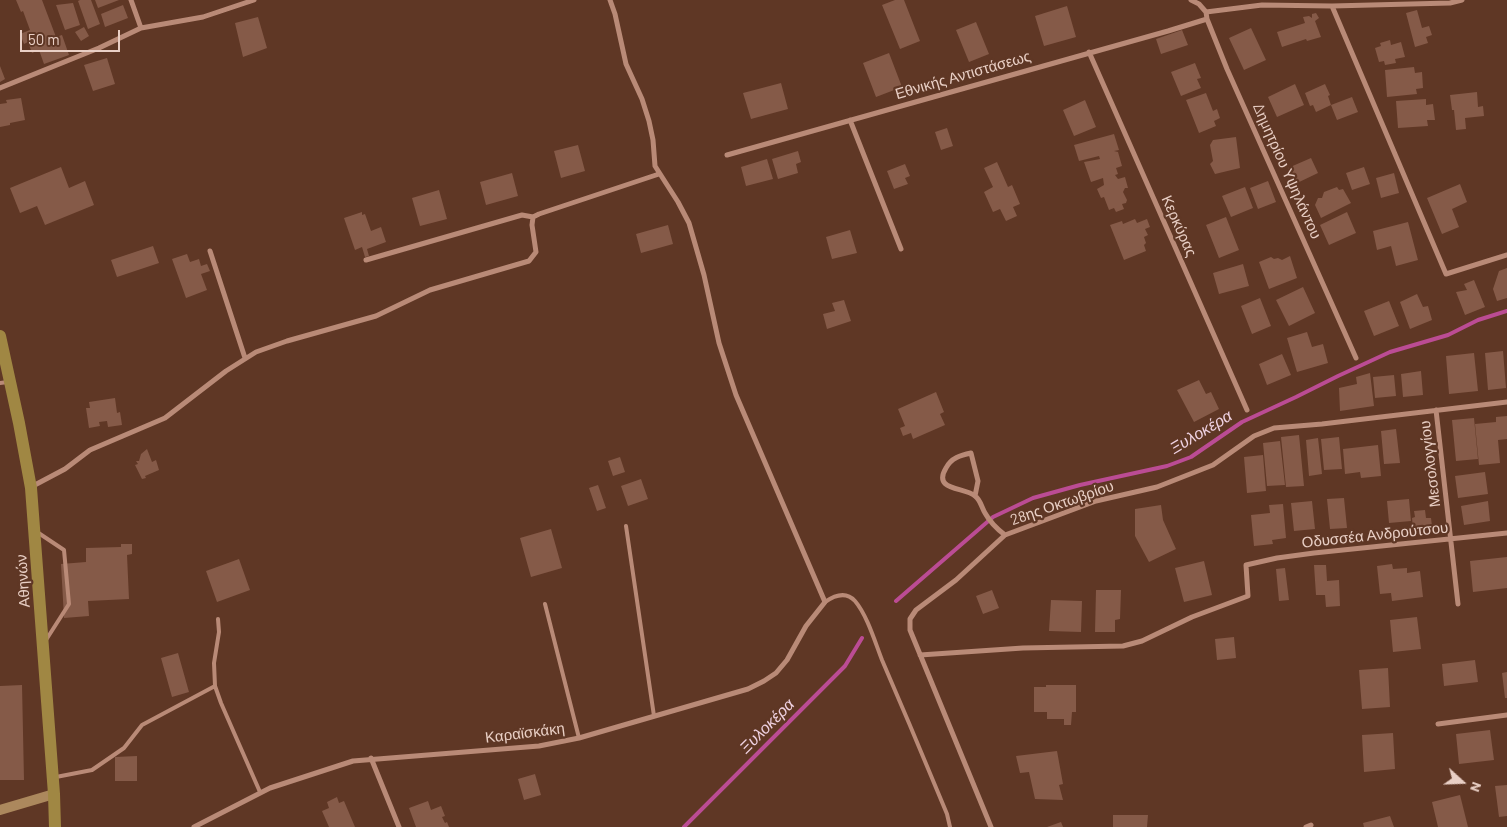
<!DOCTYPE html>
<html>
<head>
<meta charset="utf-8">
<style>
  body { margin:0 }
  #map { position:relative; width:1507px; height:827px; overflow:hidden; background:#5f3725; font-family:Barlow,sans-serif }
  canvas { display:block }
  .north { position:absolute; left:1437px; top:757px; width:50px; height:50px; -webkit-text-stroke:4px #5f3725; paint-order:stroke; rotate:110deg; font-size:14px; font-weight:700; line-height:20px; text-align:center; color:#e9cfc5 }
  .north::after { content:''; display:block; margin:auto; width:18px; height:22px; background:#e9cfc5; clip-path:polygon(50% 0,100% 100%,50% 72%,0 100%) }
  .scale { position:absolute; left:20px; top:30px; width:100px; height:22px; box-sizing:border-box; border:2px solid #e9cfc5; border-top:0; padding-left:6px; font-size:15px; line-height:18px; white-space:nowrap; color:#e9cfc5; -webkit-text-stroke:4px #5f3725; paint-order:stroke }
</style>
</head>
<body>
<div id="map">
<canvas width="1507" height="827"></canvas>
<div class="north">N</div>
<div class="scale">50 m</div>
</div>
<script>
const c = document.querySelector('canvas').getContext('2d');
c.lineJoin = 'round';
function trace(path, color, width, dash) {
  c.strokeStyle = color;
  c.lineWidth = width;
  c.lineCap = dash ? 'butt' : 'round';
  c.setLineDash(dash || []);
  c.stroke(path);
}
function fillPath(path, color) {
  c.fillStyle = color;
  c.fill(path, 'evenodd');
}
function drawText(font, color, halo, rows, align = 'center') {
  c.font = font + ' Barlow,sans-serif';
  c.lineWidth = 4.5;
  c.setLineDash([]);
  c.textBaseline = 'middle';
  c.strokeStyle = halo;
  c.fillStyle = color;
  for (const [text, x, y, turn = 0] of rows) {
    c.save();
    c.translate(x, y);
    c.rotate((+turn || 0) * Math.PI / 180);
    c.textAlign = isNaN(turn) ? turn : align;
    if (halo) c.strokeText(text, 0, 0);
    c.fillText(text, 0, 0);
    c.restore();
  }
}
trace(new Path2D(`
  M896 601 993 517 1033 498 1080 485 1167 466 1191 457 1242 422 1296 397 1338 376 1390 352 1448 335 1478 320 1507 311
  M684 827 845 666 862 638`), '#bb4c94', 4);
fillPath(new Path2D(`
  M16 0H42L56 37 62 35 69 55 44 64 39 50 32 53 28 42 24 44 20 34 30 30 23 11 21 12Z
  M80 0H91L100 24 88 29 78 1Z
  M95 0H119L98 8Z
  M895 0H904L920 41 900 49 882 5Z
  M73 3 80 25 65 30 56 5Z
  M123 5 128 18 105 27 101 14Z
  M1067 6 1076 37 1044 46 1035 16Z
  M1417 10 1422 28 1429 26 1432 35 1426 37 1428 43 1415 47 1406 13Z
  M1316 13 1319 18 1315 21 1321 37 1307 41 1306 39 1282 47 1277 32 1305 23 1303 17 1309 16 1312 18V14Z
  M258 17 267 48 243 57 235 23Z
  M976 22 989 54 969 62 956 30Z
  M84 27 89 36 81 41 75 32Z
  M1251 28 1266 60 1244 70 1229 38Z
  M1182 30 1188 45 1161 54 1156 39Z
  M1390 40 1391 45 1401 42 1405 57 1395 59 1396 63 1385 65 1384 61 1379 62 1375 48 1381 46 1380 43Z
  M889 53 902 87 876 97 863 63Z
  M107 58 115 84 93 91 84 65Z
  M1195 63 1201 78 1197 79 1201 88 1181 96 1171 72Z
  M0 66 5 79 0 82Z
  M1414 67 1415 73 1422 72 1423 88 1416 89 1417 94 1387 97 1385 70Z
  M781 83 788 109 751 119 743 93Z
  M1295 84 1304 105 1277 117 1268 97Z
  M1325 84 1330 95 1328 96 1331 105 1352 97 1358 112 1337 120 1331 105 1316 112 1313 105 1310 106 1305 93Z
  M1477 92 1478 107 1483 106 1484 116 1465 118 1466 129 1456 130 1454 110H1452L1450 95Z
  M1206 93 1213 111 1217 109 1220 118 1214 121 1216 126 1199 133 1186 100Z
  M21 98 25 120 10 123V125L0 127V104L7 103 6 100Z
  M1426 99V105L1433 104 1435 120H1427L1428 126 1398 128 1396 101Z
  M1085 100 1096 127 1074 136 1063 110Z
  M947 128 953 146 941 150 935 132Z
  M1114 134 1119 150 1114 151 1118 152 1122 166 1116 168 1118 174 1115 175 1118 179 1125 177 1128 188H1125L1123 192 1127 200 1126 203 1122 204 1124 209 1116 212 1114 208 1109 210 1104 197 1101 198 1097 189 1104 185 1103 178 1091 182 1084 162 1100 159 1099 156 1079 161 1074 145Z
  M1236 137 1240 168 1215 174 1210 164 1213 161 1210 145 1213 140Z
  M578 145 585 171 561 178 554 151Z
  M798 151 801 162 796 164 798 173 778 179 772 159Z
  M1311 158 1318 173 1295 184 1288 168Z
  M767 159 773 179 746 186 741 167Z
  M997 162 1008 187 1012 185 1020 204 1013 207 1017 216 1006 221 1000 209 993 212 984 192 993 187 984 168Z
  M905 164 910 176 905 178 908 184 894 189 887 171Z
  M61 167 69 188 85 181 94 205 45 225 37 206 20 213 10 188Z
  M1364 167 1370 184 1352 190 1346 173Z
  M512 173 518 196 486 205 480 182Z
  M1394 173 1399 193 1381 198 1376 178Z
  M1268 181 1276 202 1258 209 1250 188Z
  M1460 184 1467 202 1452 209 1459 227 1442 234 1427 198Z
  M1245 187 1253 208 1231 217 1222 196Z
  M1337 187 1339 190 1343 189 1351 203 1321 218 1315 205 1318 198H1322L1324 192Z
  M439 190 447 219 420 226 412 198Z
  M362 212V215L365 214 371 231 381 227 386 242 367 249 369 256 365 257 362 247 355 250 344 218Z
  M1347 212 1356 233 1329 245 1320 225Z
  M1226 217 1239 250 1219 258 1206 225Z
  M1135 219 1137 223 1147 219 1150 227 1145 229 1148 235 1144 237 1146 243 1144 245 1146 251 1124 260 1110 225 1122 221 1123 224Z
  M1408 222 1418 260 1396 266 1391 246 1377 250 1373 231Z
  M668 225 673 244 641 253 636 234Z
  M850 230 857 253 832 259 826 237Z
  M153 246 159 263 117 277 111 260Z
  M187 254 190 262 199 259 201 266 207 264 210 271 201 274 207 290 186 298 172 259Z
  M1290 256 1297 278 1269 289 1259 262 1271 257 1274 259 1278 258 1282 260Z
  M1243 264 1249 286 1219 294 1213 273Z
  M1507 268V298L1497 301 1493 289 1499 271Z
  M1474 280 1485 307 1465 315 1456 292 1467 290 1464 284Z
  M1303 287 1315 313 1289 326 1276 300Z
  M1417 294 1423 307 1428 306 1432 320 1410 329 1400 302Z
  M1260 298 1271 326 1252 334 1241 306Z
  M844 300 851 321 827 329 823 314 835 311 832 303Z
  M1389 301 1399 326 1374 336 1364 311Z
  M1307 332 1312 347 1323 344 1328 363 1297 372 1287 338Z
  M1503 351 1506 388 1488 390 1485 353Z
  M1474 353 1478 391 1449 394 1446 356Z
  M1282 354 1291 375 1267 385 1259 364Z
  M1421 371 1423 395 1403 397 1401 374Z
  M1370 373 1374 406 1340 411 1339 388 1357 384 1356 377Z
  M1394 375 1396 396 1375 398 1373 377Z
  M1199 380 1206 394 1211 392 1219 409 1194 422 1177 390Z
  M936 392 944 412 940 414 945 425 913 439 911 433 903 436 900 428 905 426 898 409Z
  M115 398 117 413 120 412 122 425 108 427 107 421 99 422 100 426 89 428 86 408H90L89 402Z
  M1507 416V439L1498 440 1500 463 1479 465 1475 424 1496 422V417Z
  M1474 418 1478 459 1456 461 1452 420Z
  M1396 429 1400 463 1384 464 1381 431Z
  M1299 435 1304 486 1286 487 1281 437Z
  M1339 437 1342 469 1324 470 1321 439Z
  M1318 438 1322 474 1309 476 1306 440Z
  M1280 441 1285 485 1267 486 1263 443Z
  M1378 445 1381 476 1361 478 1360 472 1345 474 1343 449Z
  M147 449 152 462 156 460 159 470 145 476 146 478 142 479 135 465 138 464 136 461H139L141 454Z
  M1263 455 1266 491 1247 493 1244 457Z
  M620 457 625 472 613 476 608 461Z
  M1485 472 1488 494 1458 498 1455 476Z
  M641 479 648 499 628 506 621 486Z
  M598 485 606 508 597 511 589 488Z
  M1344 498 1347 528 1330 529 1327 499Z
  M1409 499 1411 521 1389 523 1387 501Z
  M1312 501 1315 529 1294 531 1291 503Z
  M1488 501 1490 521 1464 525 1461 506Z
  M1283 504 1286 538 1272 540 1273 544 1254 546 1251 515 1270 513 1269 505Z
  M1161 505 1163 520 1176 549 1149 562 1135 536V509Z
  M1425 510 1426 518H1431L1432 526 1426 527V533L1417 534 1416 528H1413L1412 518 1415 517 1414 511Z
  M551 529 562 568 531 577 520 538Z
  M121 544H132V554L127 555 129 599 88 601 89 616 64 618 61 564 86 562V548L121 547Z
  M1507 557V588L1473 592 1470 561Z
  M239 559 250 590 217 602 206 571Z
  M1204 561 1212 595 1184 602 1175 568Z
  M1392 564 1393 569 1407 568V573L1420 571 1423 597 1392 601 1391 593 1380 594 1377 566Z
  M1314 565H1326L1327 581 1339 580 1340 606 1326 607 1325 595H1316Z
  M1285 568 1289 600 1279 601 1276 569Z
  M992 590 999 608 983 614 976 596Z
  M1096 590H1121L1120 619 1115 620V632H1095Z
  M1051 600 1082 601 1081 632 1049 631Z
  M1417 617 1421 649 1393 652 1390 620Z
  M1234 637 1236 658 1217 660 1215 639Z
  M178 653 189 692 172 697 161 658Z
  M1475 660 1478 682 1444 686 1442 664Z
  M1388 668 1390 707 1362 709 1359 670Z
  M1507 672V698H1505L1502 673Z
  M22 685 24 780H0V686Z
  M1046 685H1076V712H1072L1071 725H1064V719H1047V712H1034V687H1046Z
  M1490 730 1494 760 1459 764 1456 734Z
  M1393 733 1395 769 1364 772 1362 735Z
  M1057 751 1063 784 1059 785 1063 800 1035 799 1029 772 1020 773 1016 756Z
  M137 756V781H115V757Z
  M535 774 541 795 524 800 518 779Z
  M1507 785V816L1499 817 1495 786Z
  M1460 795 1468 827H1438L1432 802Z
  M337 797 339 803 344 801 355 827H329L322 811 329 808 327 802Z
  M428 801 431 810 441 806 445 816 442 817 445 823 447 822 449 827H416L409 808Z
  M1113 815H1148L1147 827H1113Z
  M1390 816 1394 827H1364L1363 823Z
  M1061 822 1063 827H1047Z`), '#855a48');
trace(new Path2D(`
  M0 383 8 382
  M626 526 654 716
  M37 532 64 550 69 604 46 640
  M825 602C835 595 846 591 855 601 867 615 875 642 882 660 904 711 926 763 947 814L950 827
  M545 604 579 738
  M218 619 219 632 214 663 215 686 221 703 260 792
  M56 777 92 770 124 748 142 725 215 686`), '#b98a77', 4);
trace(new Path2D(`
  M131 0 141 28
  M1191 0 1199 4 1206 12 1207 19 1227 69 1356 358
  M1332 6 1446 274 1507 255
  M1206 12 1262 5 1332 6 1450 3 1462 0
  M1089 52 1247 410
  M0 88 99 48 141 28 203 17 254 0
  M850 120 901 249
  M727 155 1168 31 1207 19
  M210 251 245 358
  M366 260 522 215 533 217
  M1436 410 1458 604
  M31 487 65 469 90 450 165 418 226 371 256 352 287 341 376 316 430 290 529 261 536 252 532 225 533 217 539 214 659 174
  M975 496 978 481 971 453C961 455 951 458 946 468 932 491 965 487 975 496 980 499 982 508 985 513 990 522 997 529 1005 535
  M920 655 1023 648 1123 646 1142 641 1192 617 1248 596 1246 565 1277 558 1314 553 1507 533
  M1438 724 1507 715
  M371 758 399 827
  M194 827 270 788 353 761 539 746 579 738 748 689 764 681 776 673 787 660 806 626 825 602 736 395 719 343 704 275 689 223 678 202 655 166 653 140 649 121 642 99 626 64 615 14 610 0
  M991 827 910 630V619L916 610 956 580 1005 535 1096 501 1157 487 1213 465 1254 436 1274 428 1322 424 1507 402
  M1306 827 1311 825`), '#b98a77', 5);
trace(new Path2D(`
  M0 810 54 794`), '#ac885d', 10);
trace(new Path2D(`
  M0 336 19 423 31 488 54 794 55 827`), '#a08743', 12);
drawText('15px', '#e9cfc5', '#5f3725', [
  ["Εθνικής Αντιστάσεως",963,75,-16],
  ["Δημητρίου Υψηλάντου",1287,171,66],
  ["Κερκύρας",1179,226,66],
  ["Μεσολογγίου",1430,464,-97],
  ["28ης Οκτωβρίου",1062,503,-19],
  ["Οδυσσέα Ανδρούτσου",1375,535,-6],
  ["Αθηνών",23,581,-94],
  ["Καραϊσκάκη",525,733,-7]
]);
drawText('italic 16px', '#efd2e2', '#5f3725', [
  ["Ξυλοκέρα",1201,432,-31],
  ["Ξυλοκέρα",767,726,-45]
]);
</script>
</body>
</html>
